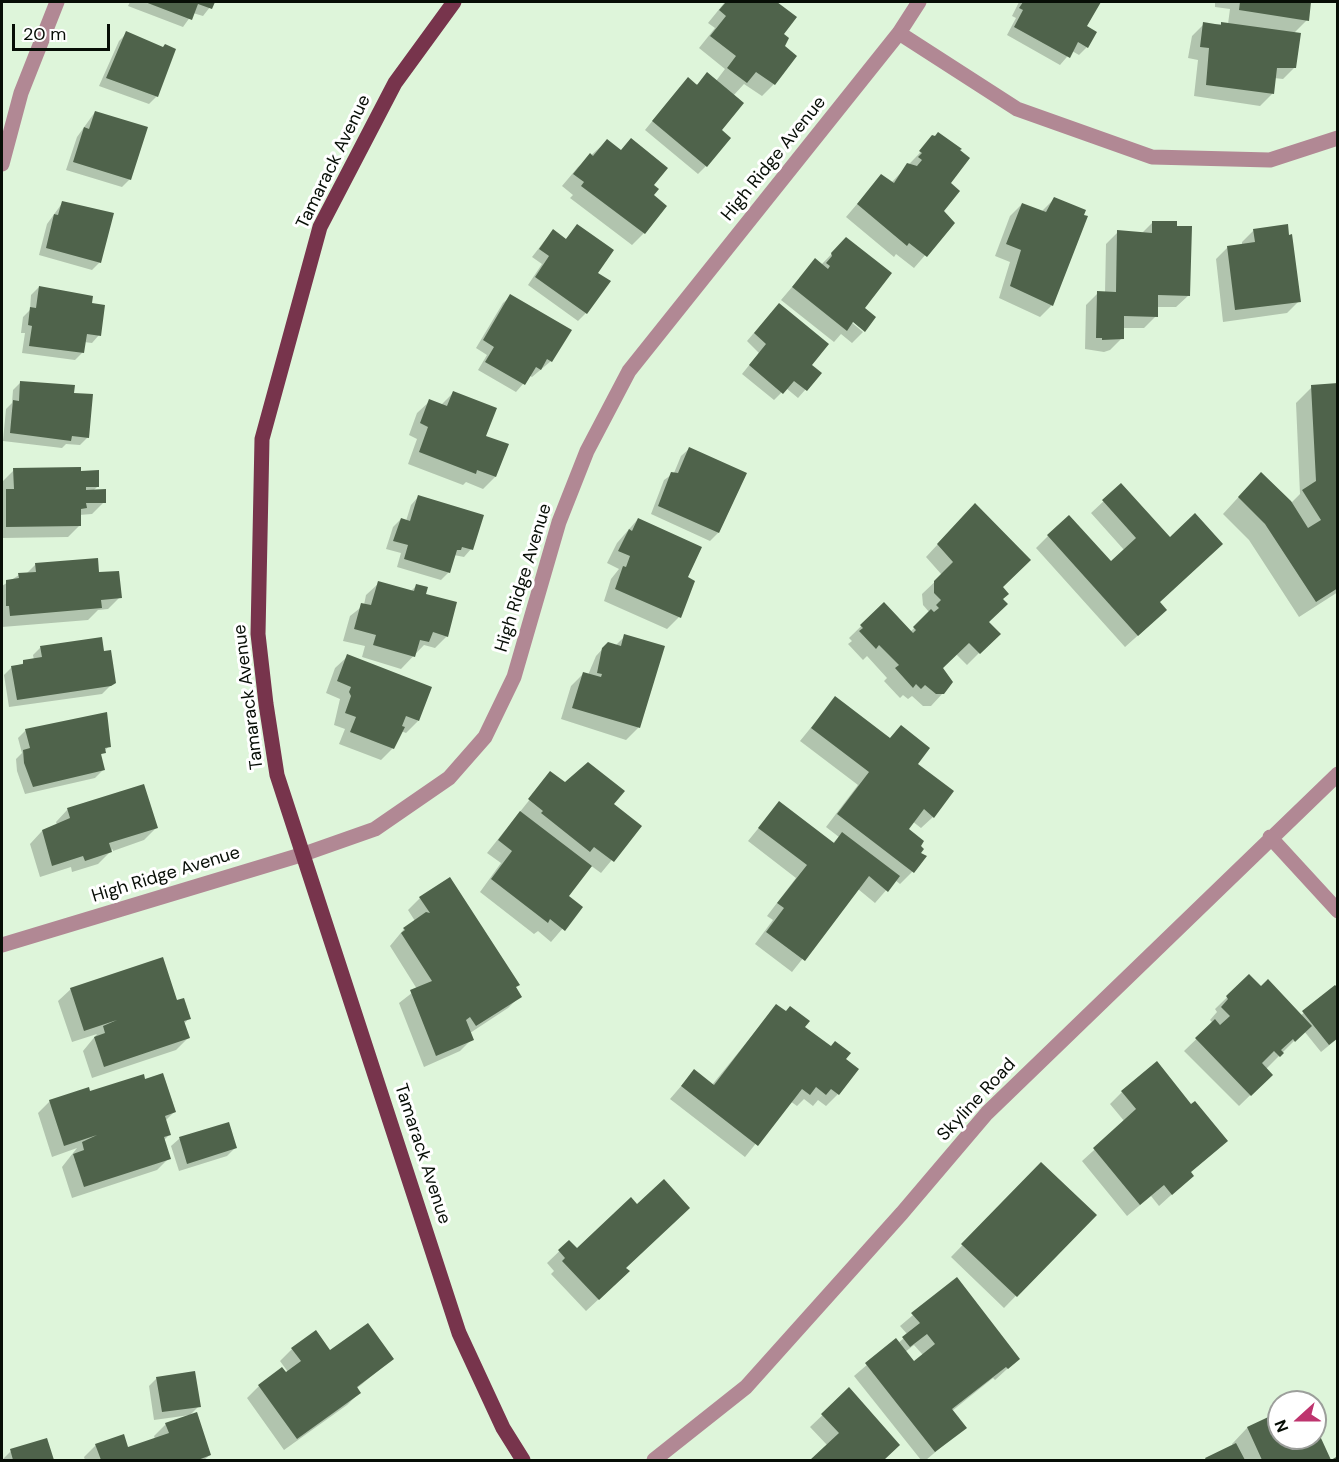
<!DOCTYPE html>
<html>
<head>
<meta charset="utf-8">
<style>
  body { margin:0 }
  #map { position:relative; width:1339px; height:1462px; overflow:hidden; background:#def5da; font-family:"DM Sans",sans-serif }
  canvas { display:block }
  .frame { position:absolute; inset:0; border:3px solid #070e06; pointer-events:none }
  .north { position:absolute; left:1267px; top:1390px; width:60px; height:60px; box-sizing:border-box; background:#fff; border:2px solid #9c9f9b; border-radius:50%; rotate:249deg; font-size:16px; font-weight:700; line-height:24px; text-align:center; color:#070e06 }
  .north::after { content:''; display:block; margin:auto; width:21px; height:27px; background:#be346e; clip-path:polygon(50% 0,100% 100%,50% 72%,0 100%) }
  .scale { position:absolute; left:12px; top:24px; width:98px; height:27px; box-sizing:border-box; border:3px solid #070e06; border-top:0; padding-left:8px; font-size:18px; line-height:21px; white-space:nowrap; color:#070e06; -webkit-text-stroke:4px #fff; paint-order:stroke }
</style>
</head>
<body>
<div id="map">
<canvas width="1339" height="1462"></canvas>
<div class="frame"></div>
<div class="north">N</div>
<div class="scale">20 m</div>
</div>
<script>
const c = document.querySelector('canvas').getContext('2d');
c.lineJoin = 'round';
function fillPath(path, color) {
  c.fillStyle = color;
  c.fill(path, 'evenodd');
}
function trace(path, color, width, dash) {
  c.strokeStyle = color;
  c.lineWidth = width;
  c.lineCap = dash ? 'butt' : 'round';
  c.setLineDash(dash || []);
  c.stroke(path);
}
function drawText(font, color, halo, rows, align = 'center') {
  c.font = font + ' "DM Sans",sans-serif';
  c.lineWidth = 6;
  c.setLineDash([]);
  c.textBaseline = 'middle';
  c.strokeStyle = halo;
  c.fillStyle = color;
  for (const [text, x, y, turn = 0] of rows) {
    c.save();
    c.translate(x, y);
    c.rotate((+turn || 0) * Math.PI / 180);
    c.textAlign = isNaN(turn) ? turn : align;
    if (halo) c.strokeText(text, 0, 0);
    c.fillText(text, 0, 0);
    c.restore();
  }
}
fillPath(new Path2D(`
  M130 2H214L203 16 193 13 183 27 128 6Z
  M725 2H774L795 17 782 34 774 84 762 96 744 84 733 96 706 166 698 174 645 130 680 87 716 81 725 69 699 48 715 28 708 23Z
  M1019 2H1099L1085 27 1087 47 1079 55 1072 51 1060 65 1007 35 1016 18 1012 16Z
  M1215 2H1310L1307 20 1294 33 1295 67 1283 79 1274 78 1272 94 1260 106 1194 96 1198 60 1188 58 1192 36 1204 24H1228L1230 9 1215 7Z
  M127 33 157 96 149 104 99 86 119 41Z
  M95 112 130 179 122 187 66 170 77 137Z
  M938 134 949 183 942 211 953 223 914 268 896 254 894 257 846 217 881 176 891 183Z
  M607 141 652 185 644 233 632 245 570 198 573 195 562 186 578 167Z
  M1054 199 1052 305 1040 317 999 298 1010 262 995 256 1010 216 1022 204 1042 211Z
  M63 202 100 262 92 270 39 255 47 224Z
  M1153 222 1189 295 1176 307H1156V316L1144 328H1122V338L1110 350 1104 352 1085 349 1086 305 1098 293H1105L1106 244 1118 232 1141 234Z
  M577 226 596 273 586 313 578 321 528 285 542 264 532 257 546 239 554 231 565 240Z
  M1254 230 1287 236 1299 301 1287 313 1223 322 1216 259 1228 247 1242 245V242Z
  M846 239 850 321 863 332 852 343 841 334 834 342 781 300 815 260 821 265Z
  M39 287 91 304 99 335 92 343 84 342 83 352 75 360 22 353 25 333H21L23 317 30 310 31 295Z
  M511 296 551 361 532 377 530 376 516 392 478 370 487 355 476 348 503 303Z
  M771 313 810 365 820 373 798 398 786 388 774 400 742 374 759 353 747 341Z
  M21 382 73 394 88 437 80 445 66 444 62 448 3 441 6 409 12 403 13 390Z
  M1338 385V592L1299 617 1249 540 1223 514 1245 490 1291 503 1300 494 1296 403 1312 387Z
  M453 393 484 437 495 477 483 489 466 482 463 485 408 464 417 439 409 435 417 413 430 401 441 405Z
  M689 449 718 533 710 541 651 514 664 480 674 473 681 456Z
  M14 470 80 472 98 486 93 491 104 502 92 514 79 515 80 525 68 537 2 538V482Z
  M1121 485 1158 602 1153 622 1125 647 1036 548 1048 536 1110 563 1125 551 1091 513Z
  M418 497 471 549 464 557 454 555 449 572 441 580 397 567 401 553 386 549 393 527 401 519 406 521 411 505Z
  M963 517 1001 587 1002 599 987 622 998 634 967 665 956 654 941 668 943 693 931 706H923L912 696 908 699 903 695 900 698 884 681 887 678 867 656 863 660 848 644 852 641 849 638 884 604 910 632 930 613 923 605 922 594 942 575 926 557Z
  M638 519 686 578 679 617 667 629 604 601 611 579 619 569 607 563 617 543Z
  M36 564 98 573 120 597 108 609 98 610 88 620 2 627V586L19 575 26 574Z
  M379 583 410 592 417 585 447 636 435 648 424 645 401 669 362 657 365 646 343 641 350 616 364 605 366 595Z
  M625 636 663 647 638 728 626 740 561 719 571 686 583 674 588 675 596 656 608 643 615 646Z
  M41 647 103 653 114 682 102 694 9 707 4 675 12 667 34 660 33 655Z
  M348 656 418 721 406 733 401 731 393 748 381 760 339 744 345 729 334 725 340 699 326 693 335 668Z
  M835 698 889 739 901 727 916 764 933 817 921 828 912 821 907 829 919 853 924 856 912 872 900 884 895 880 875 903 858 889 792 972 755 944 773 920 767 916 796 878 748 841 779 803 832 844 839 837 826 827 858 785 800 741Z
  M26 730 109 746 100 756 103 770 95 778 25 794 17 771 16 759 22 753 18 738Z
  M551 773 564 784 570 778 640 826 601 873 590 865 567 896 581 907 551 942 538 931 534 934 480 892 501 863 487 853Z
  M68 809 156 828 144 840 113 851V849L98 864 72 872 71 867 40 877 30 844 42 831 57 825 56 822Z
  M420 898 515 988 520 996 508 1008 470 1033 472 1039 460 1051 424 1067 399 1003 417 989 390 946 404 929 415 921 408 910Z
  M1249 976 1260 989 1300 1016 1335 987 1338 1038 1321 1052 1304 1031 1266 1069 1271 1075 1239 1106 1184 1051 1213 1023 1210 1020 1217 1012 1215 1009Z
  M71 989 176 1002 189 1018 184 1024 188 1038 176 1050 92 1078 83 1051 97 1034 72 1042 58 1001Z
  M776 1006 844 1059 838 1094 826 1106 818 1100 813 1106 804 1099 797 1106 790 1101 745 1157 670 1099 694 1071 712 1085Z
  M144 1081 174 1112 165 1121 169 1135 164 1140 169 1158 157 1170 72 1198 62 1167 77 1148 52 1157 38 1113 50 1101Z
  M1122 1092 1192 1176 1159 1206 1151 1196 1127 1216 1082 1161 1125 1122 1110 1104Z
  M228 1124 235 1148 227 1156 179 1171 171 1146 179 1139Z
  M1041 1164 1094 1216 1004 1308 951 1257Z
  M569 1242 577 1250 624 1268 616 1283 586 1311 551 1274 554 1271 547 1263Z
  M956 1279 1018 1359 995 1380 993 1378 952 1411 965 1427 926 1460H921L854 1376 896 1340 898 1343 908 1335 900 1326ZM914 1345 923 1355 914 1363 905 1352Z
  M292 1349 392 1359 356 1389 359 1393 347 1405 284 1450 247 1398 259 1386 288 1372 280 1361Z
  M157 1378 199 1406 190 1415 154 1420 149 1386Z
  M849 1390 898 1445 883 1460H813L828 1446 810 1427Z
  M1279 1413V1438H1315V1428L1330 1460H1204L1233 1446 1232 1444 1247 1428Z
  M166 1424 210 1455 204 1460H85L84 1457 96 1445 127 1449 155 1439 154 1436Z
  M46 1440 52 1460H2L11 1451Z`), '#0003');
fillPath(new Path2D(`
  M145 2H215L212 9 198 4 192 20Z
  M726 2H777L797 17 784 34 789 38 785 46 797 56 775 85 756 72 747 83 727 68 736 56 710 36 726 16 719 10Z
  M1023 2H1101L1087 26 1097 32 1088 48 1078 42 1070 58 1014 27 1023 10 1019 8Z
  M1240 2H1311L1309 21 1239 10Z
  M1203 22 1221 25V22L1301 33 1296 68H1277L1274 94 1206 85 1209 48 1200 47Z
  M126 31 163 47 165 44 176 49 158 97 106 78Z
  M707 72 744 103 722 130 731 138 707 167 652 121 688 77 697 85Z
  M95 111 148 127 131 180 73 162 84 127 89 129Z
  M938 132 962 149 960 150 970 158 951 183 960 191 944 211 955 223 927 257 909 243 907 246 857 204 881 174 894 183 907 163 917 166 922 160 918 157 922 153 919 151 932 135 935 136Z
  M631 138 668 168 654 185 659 189 654 195 667 206 645 234 581 186 584 182 573 174 590 153 593 156 607 139 621 150Z
  M1054 197 1086 210 1084 215 1088 216 1053 306 1010 286 1021 250 1006 244 1022 203 1046 212Z
  M62 201 114 213 101 263 46 248 54 214 58 215Z
  M1152 221H1177V226H1192L1190 296 1158 295V317L1124 316V339L1102 340V338H1096L1097 291 1116 292 1117 230 1152 233Z
  M577 224 614 250 598 273 611 281 587 314 535 277 549 256 539 249 553 229 566 239Z
  M1288 224 1289 235 1292 234 1301 302 1235 310 1227 246 1255 242 1253 229Z
  M846 237 892 273 865 308 876 317 865 332 853 322 847 331 792 287 815 258 828 269 830 266 826 263 832 256 831 253Z
  M39 286 93 296 92 303 105 305 101 336 87 334 84 353 29 346 32 326 28 325 30 307 36 308Z
  M510 294 572 330 552 362 547 359 541 370 536 367 525 385 485 362 494 347 483 340Z
  M779 303 829 344 812 365 822 373 807 391 794 381 783 394 749 365 766 344 754 333Z
  M20 381 75 385 74 393 93 394 89 438 72 436 71 441 10 433 13 400 19 401Z
  M1338 383V588L1316 602 1265 524 1238 497 1261 472 1291 501 1308 528 1321 520 1302 490 1316 481 1311 385Z
  M453 391 497 408 486 436 509 444 496 477 477 470 476 474 419 452 428 427 420 423 429 399 447 406Z
  M689 447 747 473 719 533 658 506 671 472 678 473Z
  M81 467V471L99 470V487H86V490L106 489V503H86L87 508 81 509V526L6 527V489H14L13 468Z
  M1121 483 1170 537 1195 513 1223 544 1160 602 1167 610 1138 636 1047 535 1069 515 1111 561 1136 538 1102 500Z
  M418 495 484 515 473 550 462 547 461 550H457L450 573 404 559 408 545 393 541 401 518 410 521Z
  M975 503 1031 560 1003 587 1009 594 1003 599 1008 604 989 622 1001 634 980 654 969 643 943 668 953 682 944 694H936L925 685 921 689 916 684 913 688 895 668 899 665 879 645 876 649 859 631 863 628 860 625 884 602 913 633 916 630 913 627 931 609 934 612 939 608 936 605 941 600 934 593V581L953 562 937 544Z
  M638 518 702 547 688 577 695 581 681 618 615 589 623 566 626 567 630 556 618 551 629 529 632 531Z
  M98 558 99 572 119 571 122 598 101 600 102 608 10 616 9 606H6V580L19 578 18 573 36 572 35 563Z
  M378 581 414 591 416 584 428 587 426 594 457 602 448 637 433 632 429 642 420 640 415 657 373 645 376 635 354 629 361 603 371 605Z
  M624 634 665 646 640 728 572 708 583 672 601 677 602 674 597 673 602 648 608 642 621 646Z
  M102 637 104 651 111 650 116 683 111 686 17 700 11 666 23 664V660L42 657 40 646Z
  M347 654 432 687 419 721 406 716 402 726 405 727 394 749 350 732 356 717 345 713 351 696 349 692 351 687 337 681Z
  M835 696 890 738 901 725 930 748 918 764 954 791 934 818 924 809 909 829 924 841 921 846 924 849 921 853 927 856 914 873 837 814 869 772 811 728Z
  M107 712 111 747 105 748 106 753 101 754 105 770 33 787 24 763 23 750 30 748 25 729Z
  M588 762 625 791 614 804 642 826 614 862 594 847 590 852 541 813 543 811 528 799 550 771 565 782Z
  M144 784 158 828 109 843 112 852 85 861 83 856 52 866 42 830 70 818 67 808Z
  M779 801 834 843 842 832 900 876 888 892 869 876 805 961 766 932 784 908 777 903 807 865 758 828Z
  M520 811 592 866 569 896 583 907 565 931 550 919 548 923 491 879 512 851 498 840Z
  M450 877 520 985 516 987 522 997 476 1026 470 1017 466 1020 474 1040 436 1056 410 990 432 981 401 933 405 930 403 928 426 912 430 913 419 897Z
  M163 957 177 1000 184 998 191 1019 184 1021 190 1038 104 1067 94 1037 105 1033 103 1026 117 1020 84 1031 70 988Z
  M1249 974 1261 986 1268 979 1312 1026 1295 1042 1293 1039 1281 1050 1284 1053 1280 1057 1274 1051 1262 1063 1273 1075 1251 1096 1195 1038 1215 1019 1220 1025 1230 1016 1221 1007 1228 999 1226 996Z
  M1335 985 1338 988V1038L1329 1045 1302 1011Z
  M776 1004 786 1011 790 1006 810 1021 805 1027 831 1046 835 1041 851 1053 846 1059 859 1069 839 1095 831 1089 826 1095 816 1087 810 1095 802 1089 758 1146 681 1086 694 1069 714 1085Z
  M1157 1061 1191 1104 1195 1101 1228 1141 1191 1172 1194 1176 1172 1195 1164 1185 1140 1205 1093 1148 1136 1109 1121 1091Z
  M163 1073 176 1112 165 1116 171 1135 164 1137 171 1159 84 1187 73 1154 84 1150 82 1142 97 1135 64 1146 49 1100 89 1087 90 1091 144 1074 145 1079Z
  M229 1122 237 1148 187 1164 179 1137Z
  M1041 1162 1097 1215 1017 1297 961 1244Z
  M664 1179 690 1208 626 1268 630 1271 599 1300 562 1261 565 1258 558 1250 569 1240 577 1248 631 1197 637 1204Z
  M957 1277 1020 1359 1008 1369 1006 1367 952 1409 967 1428 935 1452 865 1363 896 1338 914 1361 935 1344 927 1334 910 1347 902 1337 920 1323 911 1313Z
  M368 1323 394 1359 357 1387 361 1393 297 1439 258 1385 282 1367 286 1372 301 1361 291 1348 316 1330 330 1350Z
  M195 1371 201 1407 162 1412 156 1377Z
  M849 1387 900 1445 884 1460H810L839 1433 821 1414Z
  M197 1412 211 1455 198 1460H101L95 1444 124 1434 128 1447 169 1433 165 1423Z
  M1279 1412V1438H1315V1425L1331 1460 1338 1456V1460H1262L1247 1427Z
  M47 1438 54 1460H13L10 1449Z
  M1236 1443 1245 1460H1206L1205 1458Z`), '#4f634b');
trace(new Path2D(`
  M899 33 1017 109 1152 157 1270 160 1338 138
  M2 164 21 93 57 2
  M1270 837 1338 911
  M2 945 304 854 375 829 449 778 485 737 514 677 559 522 587 451 629 371 899 33 919 2
  M654 1460 746 1387 902 1213 987 1113 1338 774`), '#b18894', 15);
trace(new Path2D(`
  M454 2 395 83 320 227 262 439 258 634 266 704 277 775 459 1333 503 1428 523 1460`), '#77344c', 15);
drawText('18px', '#070e06', '#fff', [
  ["High Ridge Avenue",774,159,-51],
  ["Tamarack Avenue",334,162,-64],
  ["High Ridge Avenue",524,578,-73],
  ["Tamarack Avenue",249,697,-97],
  ["High Ridge Avenue",166,875,-17],
  ["Skyline Road",977,1100,-47],
  ["Tamarack Avenue",422,1154,72]
]);
</script>
</body>
</html>
